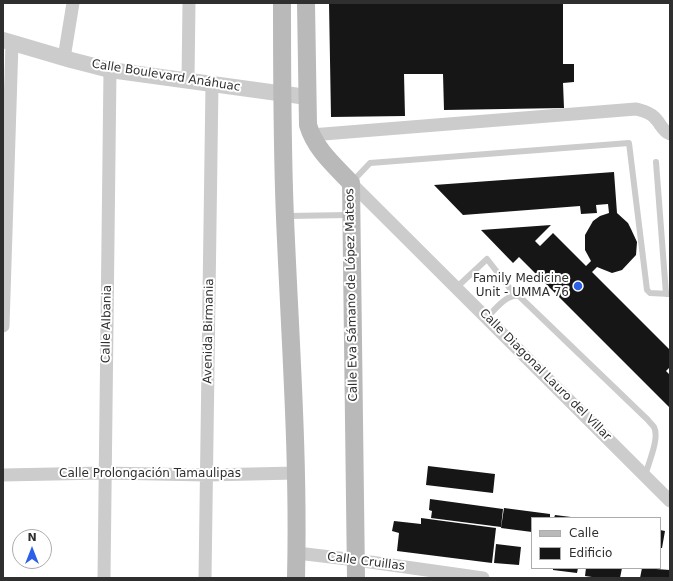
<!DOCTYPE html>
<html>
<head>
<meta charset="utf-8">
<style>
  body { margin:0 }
  #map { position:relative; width:673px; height:581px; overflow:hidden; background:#fff; font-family:"DejaVu Sans",sans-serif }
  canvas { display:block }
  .frame { position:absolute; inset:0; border:4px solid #2f2f2f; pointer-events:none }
  .legend { position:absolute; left:531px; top:517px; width:130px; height:52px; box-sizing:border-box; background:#fff; border:1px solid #acacac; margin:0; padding:5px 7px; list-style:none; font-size:12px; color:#2f2f2f }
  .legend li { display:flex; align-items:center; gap:8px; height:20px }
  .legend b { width:20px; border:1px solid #acacac }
  .north { position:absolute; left:12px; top:529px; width:40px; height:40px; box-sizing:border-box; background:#fff; border:1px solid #acacac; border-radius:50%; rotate:0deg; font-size:11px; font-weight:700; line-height:16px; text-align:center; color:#2f2f2f }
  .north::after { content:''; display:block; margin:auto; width:14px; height:18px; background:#2c5fea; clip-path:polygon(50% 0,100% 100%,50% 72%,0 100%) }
</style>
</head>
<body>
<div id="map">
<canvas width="673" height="581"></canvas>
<div class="frame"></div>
<ul class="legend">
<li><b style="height:5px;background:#b9b9b9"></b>Calle</li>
<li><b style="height:11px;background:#161616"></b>Edificio</li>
</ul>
<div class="north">N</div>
</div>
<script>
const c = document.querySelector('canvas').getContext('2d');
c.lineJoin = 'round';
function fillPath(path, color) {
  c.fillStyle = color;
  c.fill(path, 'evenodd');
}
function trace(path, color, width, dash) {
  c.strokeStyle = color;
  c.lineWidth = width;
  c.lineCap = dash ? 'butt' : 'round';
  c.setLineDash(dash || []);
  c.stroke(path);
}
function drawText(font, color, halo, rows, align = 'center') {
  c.font = font + ' "DejaVu Sans",sans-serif';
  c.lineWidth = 4;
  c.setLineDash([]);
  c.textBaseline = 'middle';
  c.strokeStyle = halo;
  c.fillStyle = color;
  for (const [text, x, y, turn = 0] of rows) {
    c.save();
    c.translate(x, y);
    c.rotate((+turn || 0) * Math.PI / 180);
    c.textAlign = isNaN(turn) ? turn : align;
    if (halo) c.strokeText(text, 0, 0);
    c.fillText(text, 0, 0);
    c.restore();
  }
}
fillPath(new Path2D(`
  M329 3H563V64H574V82L563 83 564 108 444 110 443 74H404L405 116 331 117Z
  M614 172 617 213 628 223 631 229 637 242 636 255 622 270 612 273 597 267 592 272 670 350V367L666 371 670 375V408L519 257 513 263 481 230 551 225 535 241 540 246 553 233 586 266 591 261 585 250V235L593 221 600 216 609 213 608 204 596 205 597 213 581 214 580 206 463 215 434 185Z
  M428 466 495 474 493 493 426 485Z
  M430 499 503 509 501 527 431 518 432 511 429 510Z
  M504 508 550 514V518H532V532L501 528Z
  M555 515 571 517 570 518H554Z
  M421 518 496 528 492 563 397 551 399 533 392 531 394 521 421 524Z
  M660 530 665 531 662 548H660Z
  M496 544 521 547 519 565 494 563Z
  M553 568H578L577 573 553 570Z
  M586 568H622L620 578H599L585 576Z
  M642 568 670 570 669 578H640Z`), '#161616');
trace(new Path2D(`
  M656 162 666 294
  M352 182 370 163 629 143 647 290 650 293 670 294
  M287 216 349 215
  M457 287 487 259 515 295
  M487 317C495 310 507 293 519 296L648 420C649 422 652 424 654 427 660 438 648 464 645 476`), '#ccc', 6);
trace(new Path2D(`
  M64 58 73 3
  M188 80 189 3
  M311 135 636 109C643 111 649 112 654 117 660 122 662 131 670 134
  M351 183 670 501
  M3 326 12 43
  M3 475 105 473 207 475 296 473
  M297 553 356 560 483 578
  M104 578 110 70
  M205 578 212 84`), '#ccc', 13);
trace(new Path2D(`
  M3 40 71 60 110 70 307 97`), '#ccc', 16);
trace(new Path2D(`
  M282 3C282 75 282 146 285 218 290 338 299 458 296 578
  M306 3 308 125C315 149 334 165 351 183L356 578`), '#b9b9b9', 18);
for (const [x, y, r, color] of [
  [578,286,5,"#2c5fea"]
]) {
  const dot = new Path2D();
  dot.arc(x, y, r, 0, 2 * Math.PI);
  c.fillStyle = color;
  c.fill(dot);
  trace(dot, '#fff', 1.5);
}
drawText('12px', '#2f2f2f', '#fff', [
  ["Calle Boulevard Anáhuac",166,76,9],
  ["Calle Eva Sámano de López Mateos",352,295,-91],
  ["Calle Albania",107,324,-89],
  ["Avenida Birmania",209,331,-89],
  ["Calle Diagonal Lauro del Villar",545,375,45],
  ["Calle Prolongación Tamaulipas",150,474],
  ["Calle Cruillas",366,562,7]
]);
drawText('12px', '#2f2f2f', '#fff', [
  ["Family Medicine",569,279],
  ["Unit - UMMA 76",569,293]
], 'right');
</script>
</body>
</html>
